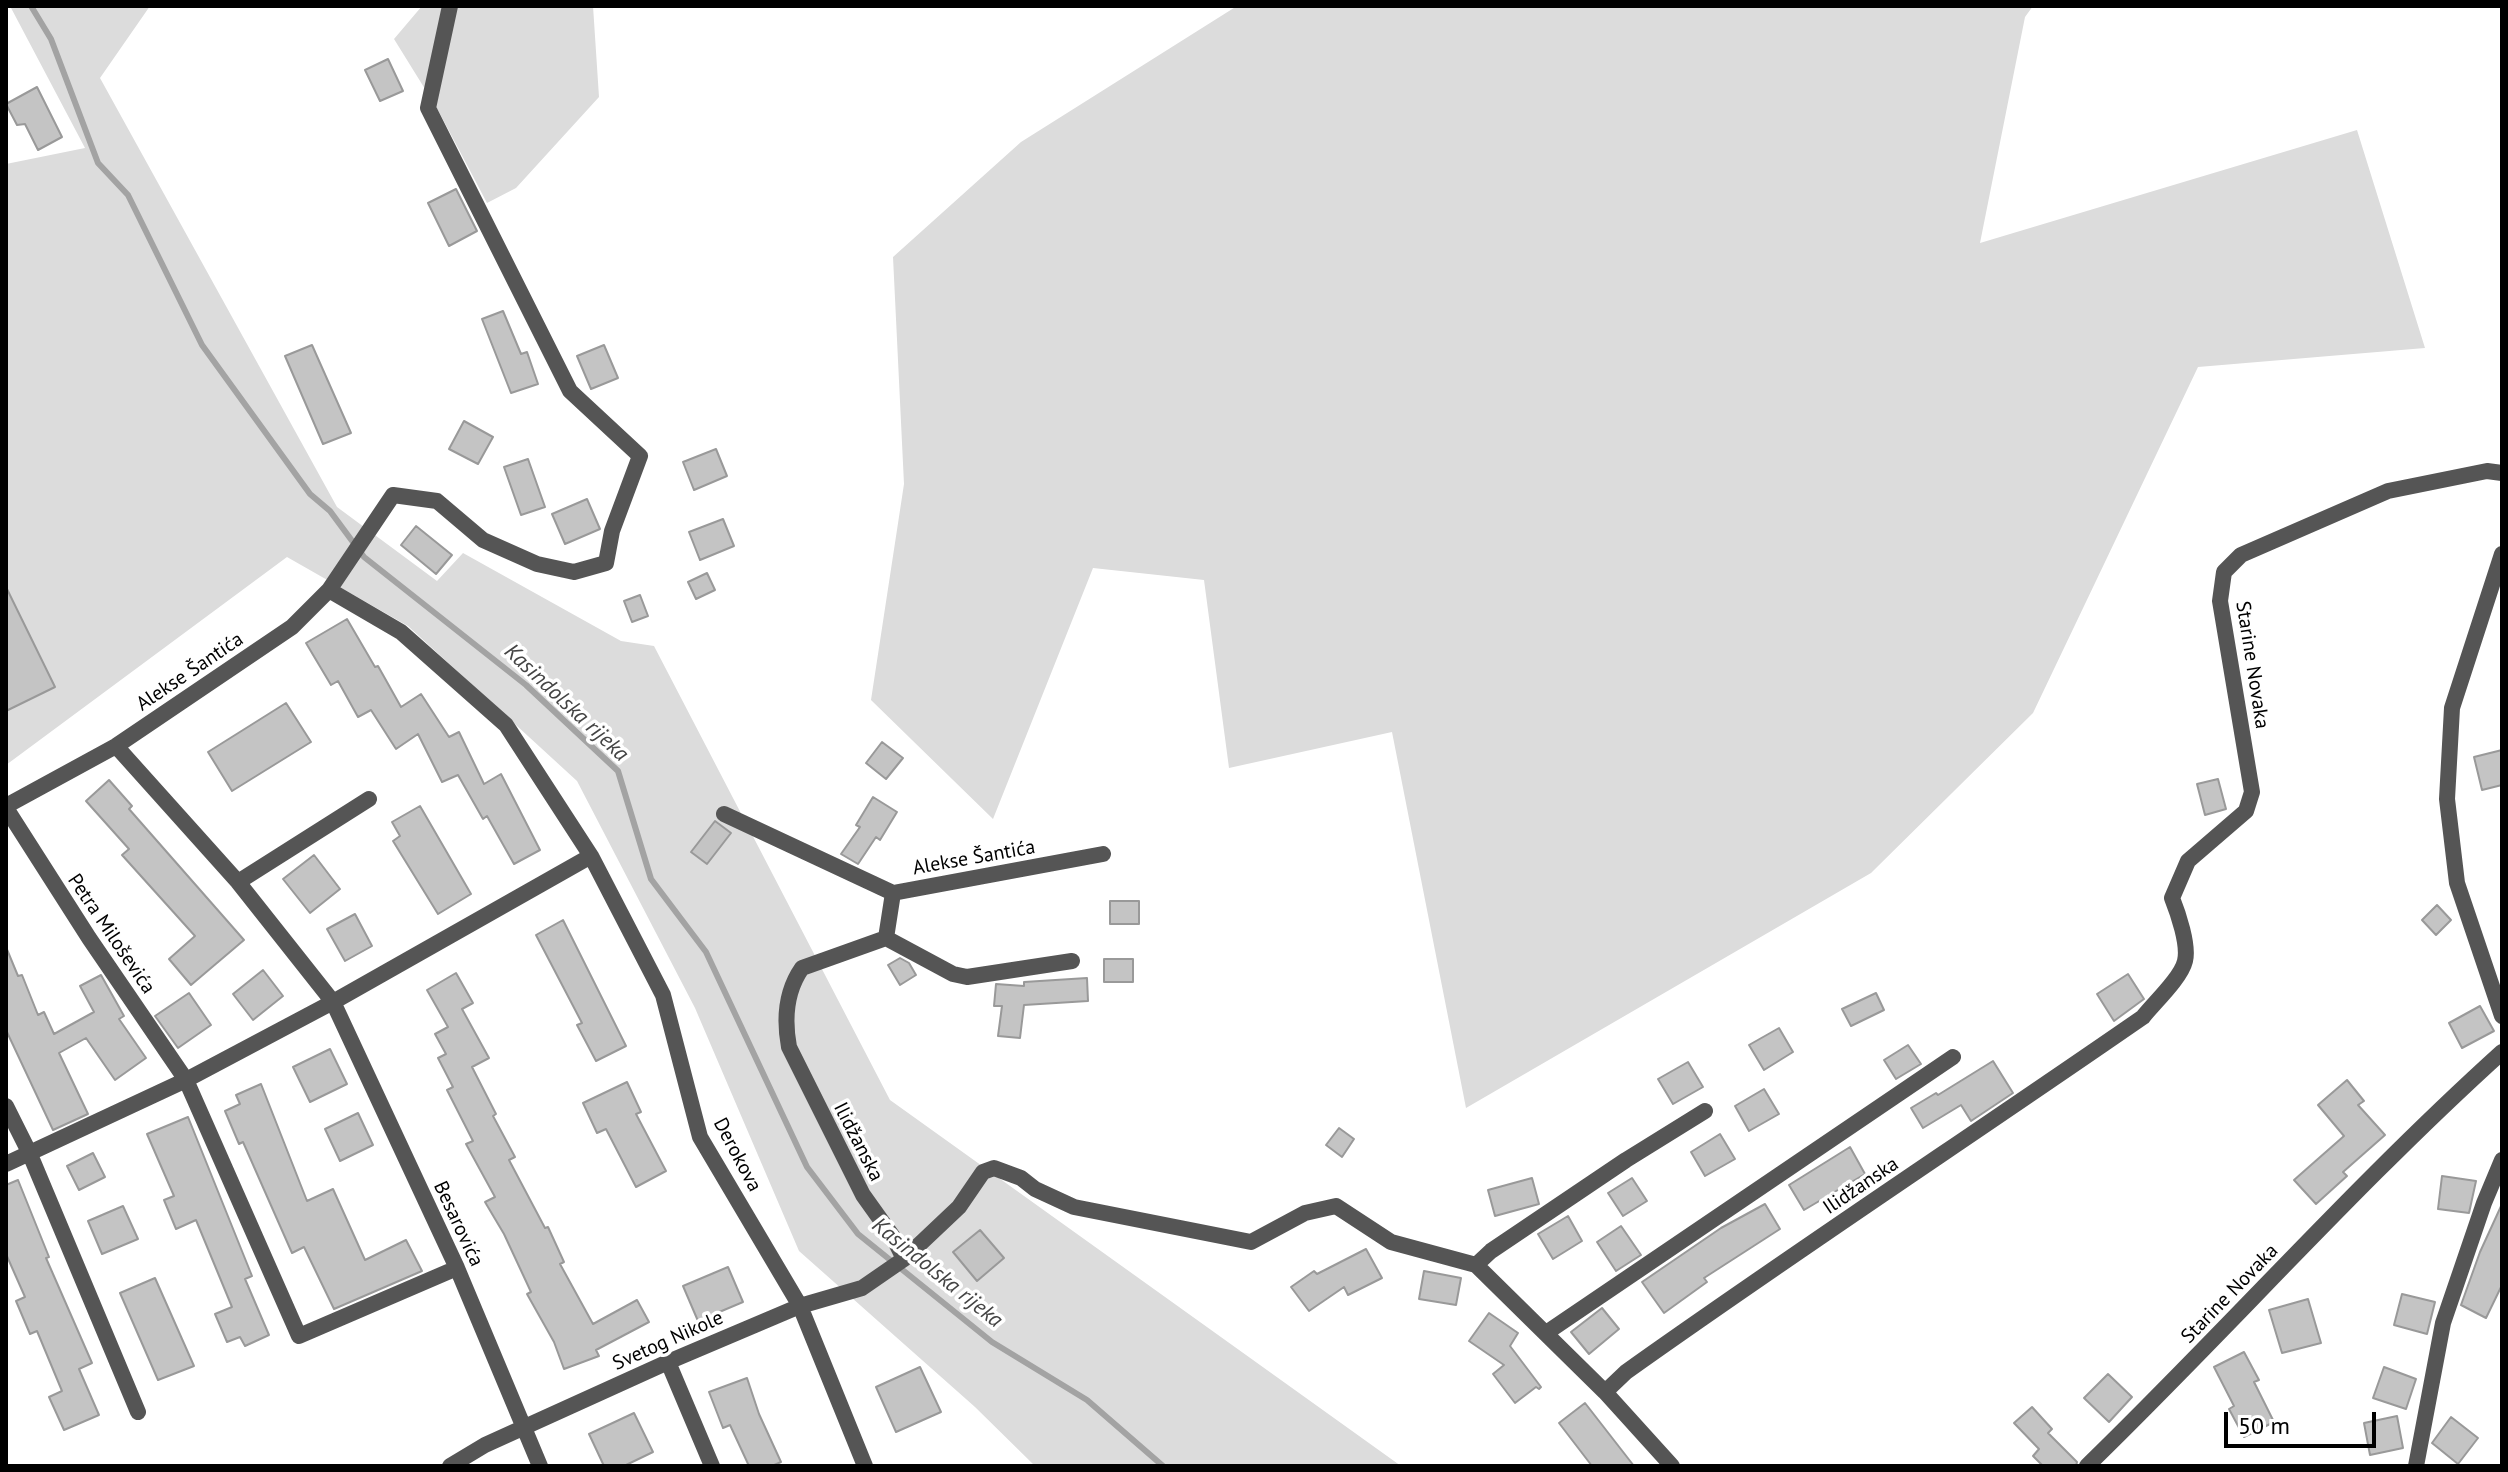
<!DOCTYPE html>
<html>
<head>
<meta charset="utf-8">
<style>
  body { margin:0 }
  #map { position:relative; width:2508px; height:1472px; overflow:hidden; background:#fff; font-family:"PT Sans",sans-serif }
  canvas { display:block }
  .frame { position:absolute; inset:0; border:8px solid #000; pointer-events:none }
  .scale { position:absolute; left:2224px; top:1412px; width:152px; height:36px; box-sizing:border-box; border:4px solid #000; border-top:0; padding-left:10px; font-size:24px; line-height:28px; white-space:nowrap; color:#000; -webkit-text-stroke:6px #fff; paint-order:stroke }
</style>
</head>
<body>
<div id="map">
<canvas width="2508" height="1472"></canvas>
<div class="frame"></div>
<div class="scale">50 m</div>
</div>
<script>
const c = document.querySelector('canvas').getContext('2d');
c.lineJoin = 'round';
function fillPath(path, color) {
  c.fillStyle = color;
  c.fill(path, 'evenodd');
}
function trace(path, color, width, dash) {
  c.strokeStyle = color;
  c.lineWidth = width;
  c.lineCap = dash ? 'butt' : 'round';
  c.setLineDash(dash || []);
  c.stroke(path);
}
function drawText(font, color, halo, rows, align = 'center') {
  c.font = font + ' "PT Sans",sans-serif';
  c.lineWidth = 7;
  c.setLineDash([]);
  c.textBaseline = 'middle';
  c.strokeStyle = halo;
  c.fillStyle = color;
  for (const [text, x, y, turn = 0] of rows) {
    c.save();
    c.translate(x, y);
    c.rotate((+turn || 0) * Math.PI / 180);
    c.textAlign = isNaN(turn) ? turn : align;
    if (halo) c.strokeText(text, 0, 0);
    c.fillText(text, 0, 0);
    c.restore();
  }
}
fillPath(new Path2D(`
  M10 6H150L100 78 337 507 437 581 463 553 621 641 654 646 890 1100 1401 1466H1035L975 1407 799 1251 695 1008 577 781 408 626 287 557 6 765V164L85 148Z
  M422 6H593L599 97 516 188 487 203 438 110 394 39Z
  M1237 6H2033L2025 17 1980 243 2357 130 2425 348 2198 367 2033 713 1871 873 1466 1108 1392 732 1229 768 1204 580 1093 568 993 819 871 700 904 484 893 257 1021 142Z`), '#dcdcdc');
trace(new Path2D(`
  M31 6 51 39 98 163 128 195 202 345 310 494 330 511 364 557 526 685 618 771 651 879 706 952 807 1167 858 1234 992 1342 1087 1400 1163 1466`), '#a3a3a3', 6);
const building = new Path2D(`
  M388 59 403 91 380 101 365 70Z
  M37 87 62 137 38 150 25 124 17 125 6 104Z
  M456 189 477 231 449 246 428 203Z
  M503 311 521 354 527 352 538 384 511 393 482 319Z
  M312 345 351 433 323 444 285 356Z
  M604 345 618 378 591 389 577 356Z
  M464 421 493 437 478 464 449 449Z
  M716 449 727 476 694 490 683 462Z
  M528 459 545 507 521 515 504 467Z
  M587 499 600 529 565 544 552 514Z
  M723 519 734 546 700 560 689 532Z
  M416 526 452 555 436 574 401 545Z
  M707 573 715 590 696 599 688 582Z
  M6 587 55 687 6 711Z
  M640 595 648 616 632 622 624 601Z
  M347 619 375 667 378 666 401 707 421 694 449 737 459 732 484 784 501 774 540 850 514 864 487 816 483 819 458 775 442 782 418 734 396 749 371 710 358 717 338 681 331 685 306 643Z
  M286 703 311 742 232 791 208 752Z
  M882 742 903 758 886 779 866 763Z
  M2502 750V785L2482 790 2474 757Z
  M2218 779 2226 809 2205 815 2197 784Z
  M109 780 132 806 129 809 244 940 191 985 169 959 195 936 122 855 129 849 86 801Z
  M873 797 897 812 880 840 876 837 858 864 841 854 860 827 856 825Z
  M420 806 471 894 438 914 393 841 400 836 392 822Z
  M715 821 731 833 707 864 691 852Z
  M314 855 340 889 310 913 283 879Z
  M1110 901H1139V924H1110Z
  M2437 905 2451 920 2436 935 2422 920Z
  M355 914 372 946 345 961 327 929Z
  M563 920 626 1046 596 1061 577 1025 582 1023 536 935Z
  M6 947 18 976 22 975 38 1015 44 1012 54 1034 94 1012 80 986 101 975 124 1016 119 1019 146 1058 115 1080 86 1038 59 1053 88 1114 53 1130 6 1030Z
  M900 958 909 963 916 975 900 985 888 965Z
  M1104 959H1133V982H1104Z
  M263 970 283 996 253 1020 233 994Z
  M456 973 473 1003 462 1009 489 1058 472 1067 496 1114 493 1116 515 1157 509 1160 545 1228 548 1227 564 1262 560 1264 593 1324 637 1300 649 1322 596 1350 599 1356 564 1369 554 1342 527 1294 531 1292 504 1234 485 1202 495 1197 466 1144 473 1141 447 1090 453 1087 438 1058 446 1054 435 1034 448 1027 427 990Z
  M2128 974 2144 999 2114 1021 2097 994Z
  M1087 978 1088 1001 1024 1005 1020 1038 998 1036 1002 1006H994L996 984 1024 986V982Z
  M189 993 211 1025 178 1048 155 1016Z
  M1876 993 1884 1010 1851 1026 1842 1009Z
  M2480 1006 2494 1031 2462 1048 2449 1023Z
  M1779 1028 1793 1052 1764 1070 1749 1045Z
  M1908 1045 1921 1064 1896 1079 1884 1060Z
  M330 1049 347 1084 310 1102 293 1067Z
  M1993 1061 2013 1093 1971 1121 1961 1105 1923 1128 1911 1108 1936 1093 1938 1095Z
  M1688 1062 1703 1087 1673 1104 1658 1079Z
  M2347 1080 2364 1101 2358 1105 2385 1135 2343 1172 2347 1176 2316 1204 2294 1180 2344 1136 2318 1105Z
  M627 1082 641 1112 636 1114 666 1171 636 1187 606 1129 597 1133 583 1103Z
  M261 1084 307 1201 333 1189 365 1260 406 1240 422 1271 334 1309 304 1247 292 1253 243 1142 239 1144 225 1111 240 1104 236 1095Z
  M1764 1089 1779 1114 1749 1131 1735 1106Z
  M358 1113 373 1145 340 1161 325 1129Z
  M188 1117 252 1276 245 1279 269 1335 245 1346 240 1337 227 1342 215 1314 232 1307 196 1220 176 1229 164 1200 174 1196 147 1134Z
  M1339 1128 1354 1139 1342 1157 1326 1145Z
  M1720 1134 1735 1159 1705 1176 1691 1152Z
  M1850 1147 1865 1174 1804 1210 1789 1185Z
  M93 1153 105 1177 79 1190 67 1166Z
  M2442 1176 2476 1181 2469 1213 2438 1209Z
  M1532 1178 1539 1204 1495 1216 1488 1190Z
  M1632 1178 1647 1201 1623 1216 1608 1193Z
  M18 1180 49 1257 46 1258 92 1363 79 1369 99 1415 64 1430 49 1397 62 1391 37 1331 30 1334 16 1301 25 1297 6 1254V1185Z
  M1765 1204 1780 1229 1704 1278 1707 1282 1664 1313 1642 1282 1721 1228Z
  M2502 1204V1285L2486 1318 2461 1305 2480 1252Z
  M123 1206 138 1239 102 1254 88 1221Z
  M1568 1216 1582 1241 1553 1259 1538 1234Z
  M1621 1226 1641 1255 1616 1271 1597 1242Z
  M980 1230 1004 1258 977 1281 953 1252Z
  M1366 1249 1382 1278 1348 1295 1344 1287 1309 1311 1291 1287 1314 1271 1317 1274Z
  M728 1267 743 1302 698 1321 683 1286Z
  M1424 1271 1461 1278 1456 1305 1419 1299Z
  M155 1278 194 1366 158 1380 120 1293Z
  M2402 1294 2435 1302 2427 1334 2394 1325Z
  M2308 1299 2321 1343 2282 1353 2269 1310Z
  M1602 1308 1619 1329 1589 1354 1571 1332Z
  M1489 1313 1518 1333 1510 1346 1541 1387 1539 1389 1536 1387 1515 1403 1493 1374 1504 1365 1469 1341Z
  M2244 1352 2259 1380 2254 1382 2274 1422 2244 1437 2229 1409 2234 1406 2214 1367Z
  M920 1367 941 1412 896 1432 876 1387Z
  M2384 1367 2416 1379 2406 1409 2373 1398Z
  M2108 1374 2132 1397 2109 1422 2084 1398Z
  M747 1378 759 1414 781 1462 772 1466H749L730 1425 723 1428 709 1392Z
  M1585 1403 1634 1466H1592L1559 1423Z
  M2032 1407 2052 1429 2048 1433 2077 1462 2076 1466H2043L2033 1456 2039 1449 2014 1423Z
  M634 1413 653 1452 624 1466H604L589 1434Z
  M2397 1416 2403 1448 2370 1455 2364 1423Z
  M2451 1417 2478 1438 2458 1464 2432 1443Z`);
fillPath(building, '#c4c4c4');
trace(building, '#999', 2);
trace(new Path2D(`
  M2502 554 2452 708 2447 799 2457 883 2502 1016
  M329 590 401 632 506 725 591 856 663 995 700 1137 800 1306 865 1466
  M116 746 238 882 333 1002 457 1268 540 1466
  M6 806 116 746 292 627 329 590 393 495 437 501 483 540 537 564 574 572 606 563 612 531 640 456 570 391 428 108 450 6
  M6 808 89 938 186 1080 299 1336 457 1268
  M724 814 893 893 1103 854
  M238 882 369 799
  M886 938 893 893
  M6 1106 29 1152 138 1412
  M6 1164 186 1080 333 1002 591 856
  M904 1259 893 1237 863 1195 789 1047C784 1020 786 991 802 968L886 938 953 974 967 977 1072 961
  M1476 1265 1491 1251 1626 1160 1705 1111
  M1546 1333 1953 1057
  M668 1362 712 1466
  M1605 1392 1626 1372C1796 1251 1971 1136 2143 1017 2154 1003 2181 978 2185 961 2189 945 2178 913 2172 898L2188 861 2246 811 2252 792 2220 601 2224 572 2241 555 2388 491 2487 471 2502 473
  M450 1466 485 1445 668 1362 800 1306 862 1288 904 1259 959 1207 983 1172 994 1168 1021 1178 1035 1189 1074 1207 1251 1242 1305 1213 1336 1206 1391 1242 1476 1265 1605 1392 1672 1466
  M2087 1466C2227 1330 2357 1183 2502 1052
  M2416 1466 2443 1323 2484 1203 2502 1160`), '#555', 16);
drawText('20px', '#000', '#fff', [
  ["Starine Novaka",2252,665,81],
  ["Alekse Šantića",190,672,-34],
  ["Alekse Šantića",974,858,-10],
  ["Petra Miloševića",111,934,56],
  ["Ilidžanska",858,1142,63],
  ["Derokova",737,1155,62],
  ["Ilidžanska",1861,1186,-34],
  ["Besarovića",458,1224,65],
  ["Starine Novaka",2230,1294,-46],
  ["Svetog Nikole",668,1341,-24]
]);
drawText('italic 22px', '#444', '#fff', [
  ["Kasindolska rijeka",566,703,43],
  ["Kasindolska rijeka",937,1273,39]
]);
</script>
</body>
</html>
